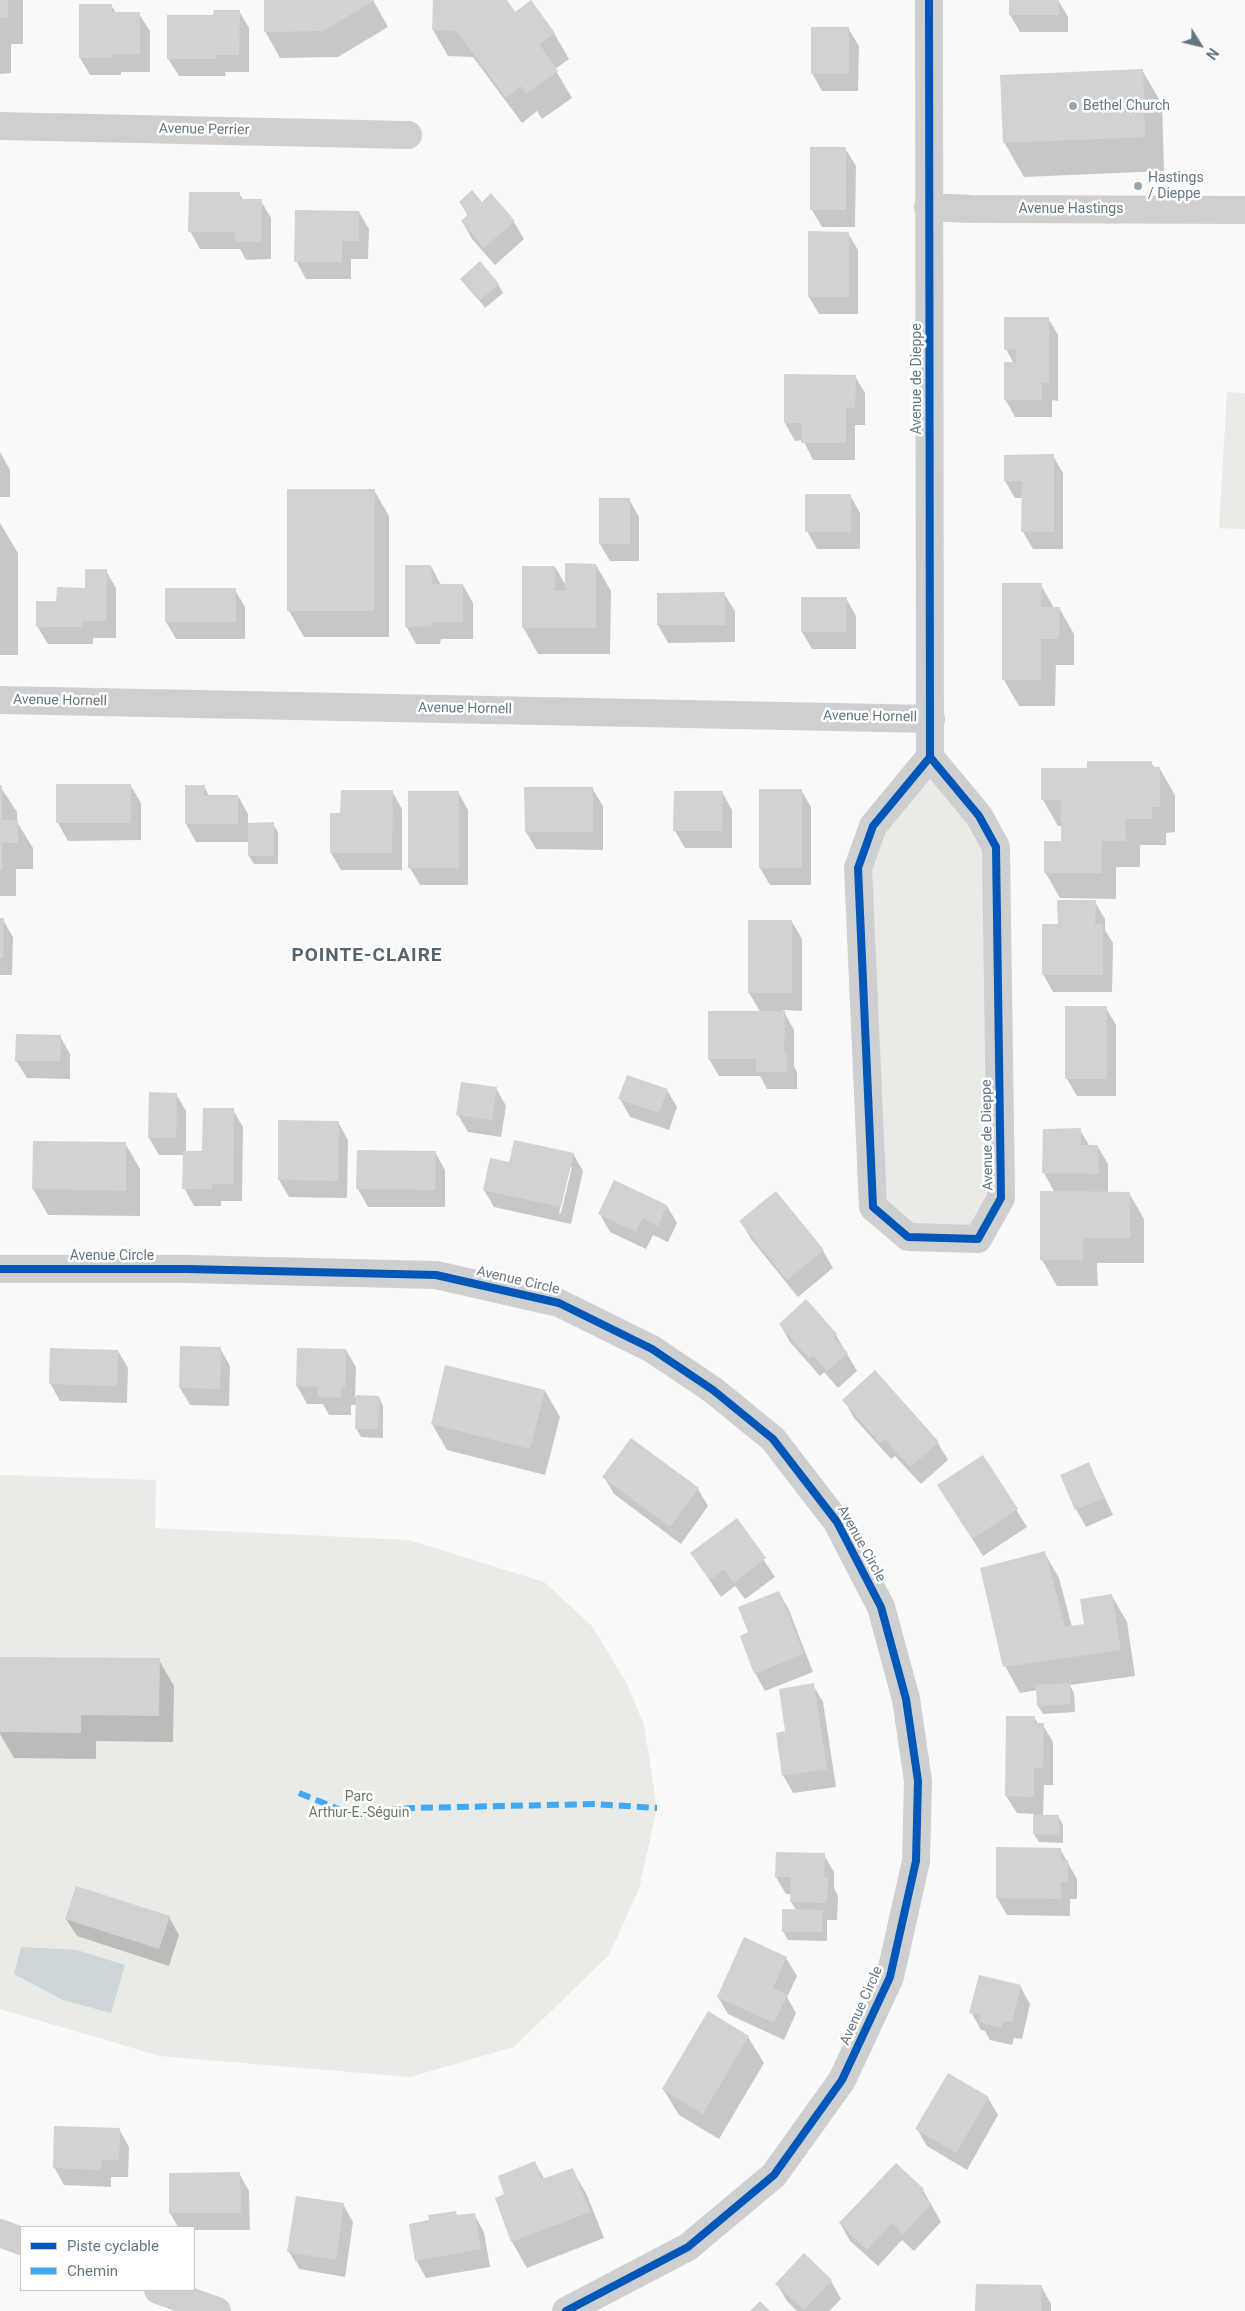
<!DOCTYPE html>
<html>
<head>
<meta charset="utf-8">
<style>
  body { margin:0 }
  #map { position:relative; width:1245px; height:2311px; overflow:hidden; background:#f9f9f9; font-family:Roboto,sans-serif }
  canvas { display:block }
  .legend { position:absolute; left:20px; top:2226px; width:175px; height:65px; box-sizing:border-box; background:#fff; border:1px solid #c1c8cd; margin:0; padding:6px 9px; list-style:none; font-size:15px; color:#657683 }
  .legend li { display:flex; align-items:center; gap:10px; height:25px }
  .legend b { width:25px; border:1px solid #c1c8cd }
  .north { position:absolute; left:1175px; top:20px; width:50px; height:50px; -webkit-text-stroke:4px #fff; paint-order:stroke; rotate:126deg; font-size:14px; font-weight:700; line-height:20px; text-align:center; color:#657683 }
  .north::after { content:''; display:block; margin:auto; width:18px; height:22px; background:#657683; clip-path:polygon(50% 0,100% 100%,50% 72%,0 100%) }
</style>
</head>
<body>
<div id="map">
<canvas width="1245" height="2311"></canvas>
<ul class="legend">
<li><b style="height:6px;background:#0057b8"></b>Piste cyclable</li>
<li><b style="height:6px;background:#3fa9f5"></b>Chemin</li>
</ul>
<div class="north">N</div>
</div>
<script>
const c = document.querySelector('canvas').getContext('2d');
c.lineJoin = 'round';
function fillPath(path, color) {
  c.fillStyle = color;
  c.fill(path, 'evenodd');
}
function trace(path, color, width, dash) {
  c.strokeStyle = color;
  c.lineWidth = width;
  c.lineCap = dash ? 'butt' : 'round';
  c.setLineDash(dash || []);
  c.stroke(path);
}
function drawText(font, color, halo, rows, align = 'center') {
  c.font = font + ' Roboto,sans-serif';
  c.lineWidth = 5;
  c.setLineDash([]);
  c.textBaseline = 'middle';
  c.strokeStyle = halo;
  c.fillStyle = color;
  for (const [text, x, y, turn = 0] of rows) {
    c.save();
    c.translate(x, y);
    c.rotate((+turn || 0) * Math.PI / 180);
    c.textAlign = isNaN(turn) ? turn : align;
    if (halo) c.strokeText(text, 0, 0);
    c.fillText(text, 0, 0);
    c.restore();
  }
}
fillPath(new Path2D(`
  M1227 392 1245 393V529L1219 528Z
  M930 757 996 847 1001 1198 978 1239 908 1237 873 1207 858 868Z
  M0 1475 156 1480 155 1528 409 1540 544 1582 592 1626 627 1684 644 1725 657 1808 639 1889 609 1955 514 2047 410 2077 160 2056 0 2009Z`), '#e8ebe6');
fillPath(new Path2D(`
  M21 1947 77 1950 125 1965 111 2013 63 2000 14 1974Z`), '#ced6d9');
fillPath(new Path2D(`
  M0 0H23V44H11V73L0 74Z
  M265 0H373L388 27 338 57 280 58 265 31Z
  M434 0H505L515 14 554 33 569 59 555 69 572 98 542 119 537 111 522 123 473 57 448 56 433 30Z
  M1010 0H1058L1068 17V32H1020L1010 15Z
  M111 5 116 13 139 14 150 31V72H121V75H90L80 58Z
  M239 11 249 28V72H225L226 76H179L168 59 215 17Z
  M848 28 859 46 858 91H822L812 73Z
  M1142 70 1162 104 1164 171 1024 177 1004 142Z
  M845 148 856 166 855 227H822L812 210Z
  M239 193 243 200 261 201 271 218V259L246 260 240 249H200L190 231Z
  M491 195 514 222 524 239 495 265 472 239 462 221 468 216 460 202 482 204Z
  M359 212 369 229 368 259H351V279H306L296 261Z
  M848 233 858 250V314H819L809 297Z
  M462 279 498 284 503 293 485 308Z
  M1048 318 1058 335V401L1052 400V417H1015L1005 399 1014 364 1006 349Z
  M785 376H855L865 393V425H855V460H813L803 440 795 441 785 423Z
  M0 452 10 470V497H0Z
  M1053 456 1063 473V549H1033L1023 532V498H1015L1005 481Z
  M374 490 389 516V637H304L289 611Z
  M850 495 860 513V549H817L807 531Z
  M629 499 639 517V561H610L600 544Z
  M0 523 18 553V655H0Z
  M596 565 611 591 610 654H538L523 627 555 567 566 586Z
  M431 566 441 585H463L473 603V639H441L440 644H416L406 626Z
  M106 571 116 588V638H93V644H48L37 626 58 603 86 589Z
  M1041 585 1054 608H1059L1074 634V665H1056L1055 706H1019L1004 680Z
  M235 590 245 607V639H176L166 622Z
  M658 594H724L735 611V642L668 643 658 625Z
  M846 598 856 616V649H812L802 632Z
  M1151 762 1155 769H1160L1175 795V832L1166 833V845H1140V867H1116V899L1060 898 1045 872 1062 842V826H1058L1043 800 1042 769H1088Z
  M0 786 17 812V822L33 848V869H16V896H0Z
  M58 786H131L141 803V840L68 841 58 823Z
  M186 786H204L209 796H238L248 814V824H273L278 832V864H254L249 856V842H196L186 824Z
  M592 788 603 806V850L536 849 526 832Z
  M801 790 811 807V885H770L760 868Z
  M392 791 402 809V870H341L331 853 342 814Z
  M458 792 468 810V885H420L410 868Z
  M722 792 732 810V848H685L675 831Z
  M1095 902 1105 919V930L1113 943 1112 992H1053L1043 974 1059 926Z
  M0 920H3L13 937 12 975H0Z
  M792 922 802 939V1011L783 1010 794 1030V1066L797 1072V1089H767L760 1076H719L709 1059 761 1013 749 993Z
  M1106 1008 1116 1025V1096H1077L1067 1079Z
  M60 1036 70 1054V1079L27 1078 16 1061Z
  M496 1088 506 1106 501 1137 468 1132 458 1115Z
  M667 1090 677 1107 669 1130 630 1117 620 1099Z
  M176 1094 186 1111V1152H204L233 1110 243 1127 242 1201H221V1206H194L184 1188V1155H159L149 1138Z
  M338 1122 348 1140 347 1198 289 1197 279 1180Z
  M1080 1130 1090 1147H1098L1108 1164V1193H1129L1144 1219V1263H1097L1098 1286H1057L1042 1260 1055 1193 1044 1173Z
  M34 1142 125 1143 140 1169V1216L48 1215 33 1189Z
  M435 1152 445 1170V1207H368L358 1189Z
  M573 1154 583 1171 571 1224 494 1207 484 1190 510 1164ZM569 1167H572L561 1213H559Z
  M776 1192 823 1251 833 1268 798 1297 751 1239 741 1221Z
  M667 1206 677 1223 668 1242 653 1235 646 1249 610 1232 600 1214Z
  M780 1324 836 1335 857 1371 838 1388 824 1372 820 1376 790 1342Z
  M220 1348 230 1366 229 1406 190 1405 180 1388Z
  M346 1350 356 1367 355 1397H379L383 1406V1438L361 1437 356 1428 357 1405H351V1415H329L323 1404H307L297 1386Z
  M118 1351 128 1368 127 1403 60 1401 50 1383Z
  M545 1391 560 1417 545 1475 447 1450 432 1424Z
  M844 1400 938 1443 948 1460 921 1484 895 1456 891 1459 854 1418Z
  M983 1457 1027 1527 983 1556 949 1502Z
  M1089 1464 1113 1515 1086 1527 1076 1509Z
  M604 1477 698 1489 708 1506 681 1544 614 1494Z
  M737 1520 775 1577 745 1599 735 1586 721 1597 691 1553Z
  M1044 1552 1059 1578 1072 1627 1085 1625 1112 1596 1127 1622 1135 1676 1070 1685 1074 1693 1075 1712 1043 1714 1038 1706 1037 1690 1020 1693 1005 1666Z
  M779 1592 789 1610 813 1672 765 1691 755 1673 749 1633Z
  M0 1658 159 1660 174 1686 173 1742 96 1741V1759L14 1758 0 1734Z
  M813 1685 823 1702 836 1787 793 1793 783 1775 786 1732Z
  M1034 1717 1039 1725H1043L1053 1742V1785H1044L1043 1816H1058L1063 1825V1843L1039 1842 1034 1834V1814L1017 1813 1006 1796Z
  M1060 1849 1077 1879V1899H1070V1916L1007 1915 997 1898Z
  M824 1855 834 1872V1888L838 1896 837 1920H827V1941L788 1940 783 1931 797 1911 791 1902 792 1894H786L776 1877Z
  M169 1917 179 1935 169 1966 77 1936 66 1919Z
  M745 1939 786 1958 797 1976 787 1997 796 2013 784 2040 728 2014 718 1997Z
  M1020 1986 1030 2004 1022 2039 1014 2038 1012 2045 990 2040 985 2031 981 2030 971 2012Z
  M748 2037 764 2063 719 2139 679 2115 663 2089Z
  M988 2098 998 2115 967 2170 927 2146 917 2129Z
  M119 2129 129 2147 128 2177H111V2187L64 2185 54 2167Z
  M535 2163 545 2180 572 2169 587 2195 604 2238 527 2268 512 2242 496 2198 506 2194Z
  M896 2164 923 2190 941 2222 914 2251 902 2240 878 2266 850 2241 840 2223Z
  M239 2173 249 2191 250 2230H194V2227H178L170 2213V2174Z
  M343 2204 353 2222 345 2277 299 2269 289 2252Z
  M455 2212 458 2217 474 2214 484 2232 490 2267 426 2278 416 2260 430 2221Z
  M804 2255 831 2281 841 2299 829 2311H797L787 2301 777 2284Z
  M1041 2286 1051 2304V2311H976Z`), '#0003');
fillPath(new Path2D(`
  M0 0H8V18H0Z
  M264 0H375L323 31 264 32Z
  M433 0H507L515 12 531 0 555 33 539 44 558 71 526 94 521 86 506 98 457 31 432 30Z
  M1009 0H1059V15H1009Z
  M79 4H112V12H140V55L111 54V58H79Z
  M214 10H240L239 55H216V59H167V15H213Z
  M811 27H849V74H811Z
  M1143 69 1145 137 1003 143 1000 75Z
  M810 147H846V210H810Z
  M472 190 482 202 491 193 515 221 484 248 461 221 468 214 459 202Z
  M189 192H240L239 199H262L261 242H235V232H188Z
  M295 210 359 211V241H342V262H294Z
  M808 231 849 232V297H808Z
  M480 261 499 284 479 301 460 279Z
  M1004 317H1049V383H1042V400H1004V362H1016V349L1004 350Z
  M784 374 856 375 855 408H846V443H801L802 423H784Z
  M1054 454V532H1021L1022 481H1004V455Z
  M287 489H375L374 611H287Z
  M805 494H851V532H805Z
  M599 498H630V544H599Z
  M565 563 596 564V628H522V566H555V591H565Z
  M405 565H431L432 584H463V622H431V626L405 627Z
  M85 569H107L106 621H83V627H36V601H56L57 587 85 588Z
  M1002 583H1042L1041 607H1060L1059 639H1041V680H1002Z
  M165 588H236V622H165Z
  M725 592V625H657V593Z
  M801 597H847L846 632H801Z
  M1087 761H1152V767H1160V807H1152V819H1125L1126 841H1102L1101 873H1044V841H1061V800H1041V768H1087Z
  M56 784H131V823H56Z
  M0 785H2V820H18V843H2V870H0Z
  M185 785H205L204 795H238V824H185Z
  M524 787H593V832H525Z
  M759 789H802V868H759Z
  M341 790H393L392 853H330V813H340Z
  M408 791H459V868H408Z
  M674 791H723L722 831H673Z
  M274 822V856H248V823Z
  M1057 900H1096L1095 924H1103V975H1042V924H1058Z
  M0 918H4L3 958H0Z
  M748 920H792V993H748Z
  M1065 1006H1107V1079H1065Z
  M708 1011H785L784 1053H787V1072H756V1059H708Z
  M16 1034 61 1035 60 1061H15Z
  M627 1075 668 1089 659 1113 618 1099Z
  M461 1082 497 1087 492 1120 456 1115Z
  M149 1092 177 1093 176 1138H148Z
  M203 1108H234L233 1184H212V1189H182L183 1151H202Z
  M278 1120 339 1121 338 1181 278 1180Z
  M1081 1128V1145H1098L1099 1174 1042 1173 1043 1129Z
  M514 1140 574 1153 561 1207 483 1190 490 1158 509 1162Z
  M33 1141 126 1142V1191L32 1189Z
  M357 1150 436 1151 435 1190 356 1189Z
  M614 1180 667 1205 658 1226 643 1218 636 1232 598 1214Z
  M776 1191 824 1250 787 1280 739 1221Z
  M1040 1191 1130 1192V1238H1083V1260H1040Z
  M806 1299 837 1334 834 1338 848 1353 827 1371 813 1355 809 1359 779 1324Z
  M180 1346 221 1347 220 1389 179 1388Z
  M50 1348 118 1350 117 1386 49 1384Z
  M297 1348 346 1349 345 1388H341V1398L318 1397V1387L296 1386Z
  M445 1365 545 1390 530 1449 431 1424Z
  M875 1370 939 1442 910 1467 885 1439 880 1443 842 1400Z
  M356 1395 379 1396 378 1429H355Z
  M631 1438 699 1488 670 1527 602 1477Z
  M983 1455 1018 1509 972 1539 937 1485Z
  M1089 1462 1104 1498 1075 1510 1060 1475Z
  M737 1518 766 1558 734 1583 724 1569 710 1580 690 1553Z
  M1045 1551 1065 1627 1084 1624 1080 1599 1112 1594 1121 1650 1003 1667 980 1568Z
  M779 1591 804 1654 754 1674 740 1636 748 1632 738 1607Z
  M0 1657 160 1658 159 1716 81 1715V1733L0 1732Z
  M814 1683 827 1769 782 1776 776 1733 785 1731 779 1689Z
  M1070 1683 1071 1704 1037 1706 1036 1685Z
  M1006 1716H1035V1723H1044L1043 1768H1034V1797L1005 1796Z
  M1033 1815H1059V1835L1033 1834Z
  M996 1847 1061 1848V1860H1068V1882H1061V1899L996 1898Z
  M776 1852 825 1853 824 1877H828L827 1903 790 1902 791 1877H775Z
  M76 1886 170 1916 159 1949 65 1919Z
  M782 1909 823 1910 822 1932H782Z
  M744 1937 787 1957 773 1988 787 1995 774 2023 717 1997Z
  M979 1975 1021 1985 1012 2022 1004 2021 1002 2028 979 2022 981 2015 969 2013Z
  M708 2011 749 2036 703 2114 662 2089Z
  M948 2073 989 2097 956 2153 915 2129Z
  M54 2126 120 2128 119 2160H102L101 2170 53 2168Z
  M535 2161 542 2179 573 2168 590 2212 511 2242 495 2198 504 2194 498 2176Z
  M896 2163 924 2189 921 2193 932 2204 903 2234 892 2223 867 2250 839 2223Z
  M240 2172 241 2213H169V2173Z
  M296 2196 344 2203 336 2260 287 2252Z
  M456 2211 457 2215 475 2213 481 2249 415 2261 409 2224 429 2220 428 2215Z
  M804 2253 832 2280 804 2310 775 2284Z
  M976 2284 1042 2285 1041 2311H975Z
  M760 2301 770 2311H750Z`), '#d0d2d3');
trace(new Path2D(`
  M929 0 930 757 873 826 858 868 873 1207 908 1237 978 1239 1001 1198 996 847 979 816 930 757
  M0 126 408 135
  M928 207 971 209 1245 210
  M0 700 931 719
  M0 1269H187L436 1275 559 1303 652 1349 713 1390 773 1439 837 1522 881 1607 906 1699 918 1781 916 1861 890 1977 842 2080 774 2175 688 2247 566 2311
  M0 2233 21 2241
  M158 2290 217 2311`), '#cecfd0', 28);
trace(new Path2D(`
  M299 1793 348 1813 413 1808 594 1804 657 1808`), '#3fa9f5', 6, [12, 6]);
trace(new Path2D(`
  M929 0 930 757 873 826 858 868 873 1207 908 1237 978 1239 1001 1198 996 847 979 816 930 757
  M0 1269H187L436 1275 559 1303 652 1349 713 1390 773 1439 837 1522 881 1607 906 1699 918 1781 916 1861 890 1977 842 2080 774 2175 688 2247 566 2311`), '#0057b8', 8);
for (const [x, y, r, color] of [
  [1073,106,5,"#99a4ac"],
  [1138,186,5,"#99a4ac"]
]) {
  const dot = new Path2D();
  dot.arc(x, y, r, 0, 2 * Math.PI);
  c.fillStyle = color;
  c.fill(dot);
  trace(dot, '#fff', 2);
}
drawText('14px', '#657683', '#fff', [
  ["Bethel Church",1083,106],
  ["Hastings",1148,178],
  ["/ Dieppe",1148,194]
], 'left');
drawText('14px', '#657683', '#fff', [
  ["Avenue Perrier",204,130,1],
  ["Avenue Hastings",1071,209],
  ["Avenue de Dieppe",917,379,-90],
  ["Avenue Hornell",60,701,1],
  ["Avenue Hornell",465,709,1],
  ["Avenue Hornell",870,717,1],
  ["Avenue de Dieppe",988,1135,-91],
  ["Avenue Circle",112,1256],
  ["Avenue Circle",518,1281,13],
  ["Avenue Circle",861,1544,61],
  ["Avenue Circle",862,2006,-66]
]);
drawText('14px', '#687a64', '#fff', [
  ["Parc",359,1797],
  ["Arthur-E.-Séguin",359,1813]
]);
c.letterSpacing = '1px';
drawText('bold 19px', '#57646e', '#fff', [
  ["POINTE-CLAIRE",367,956]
]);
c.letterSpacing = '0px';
</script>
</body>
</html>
